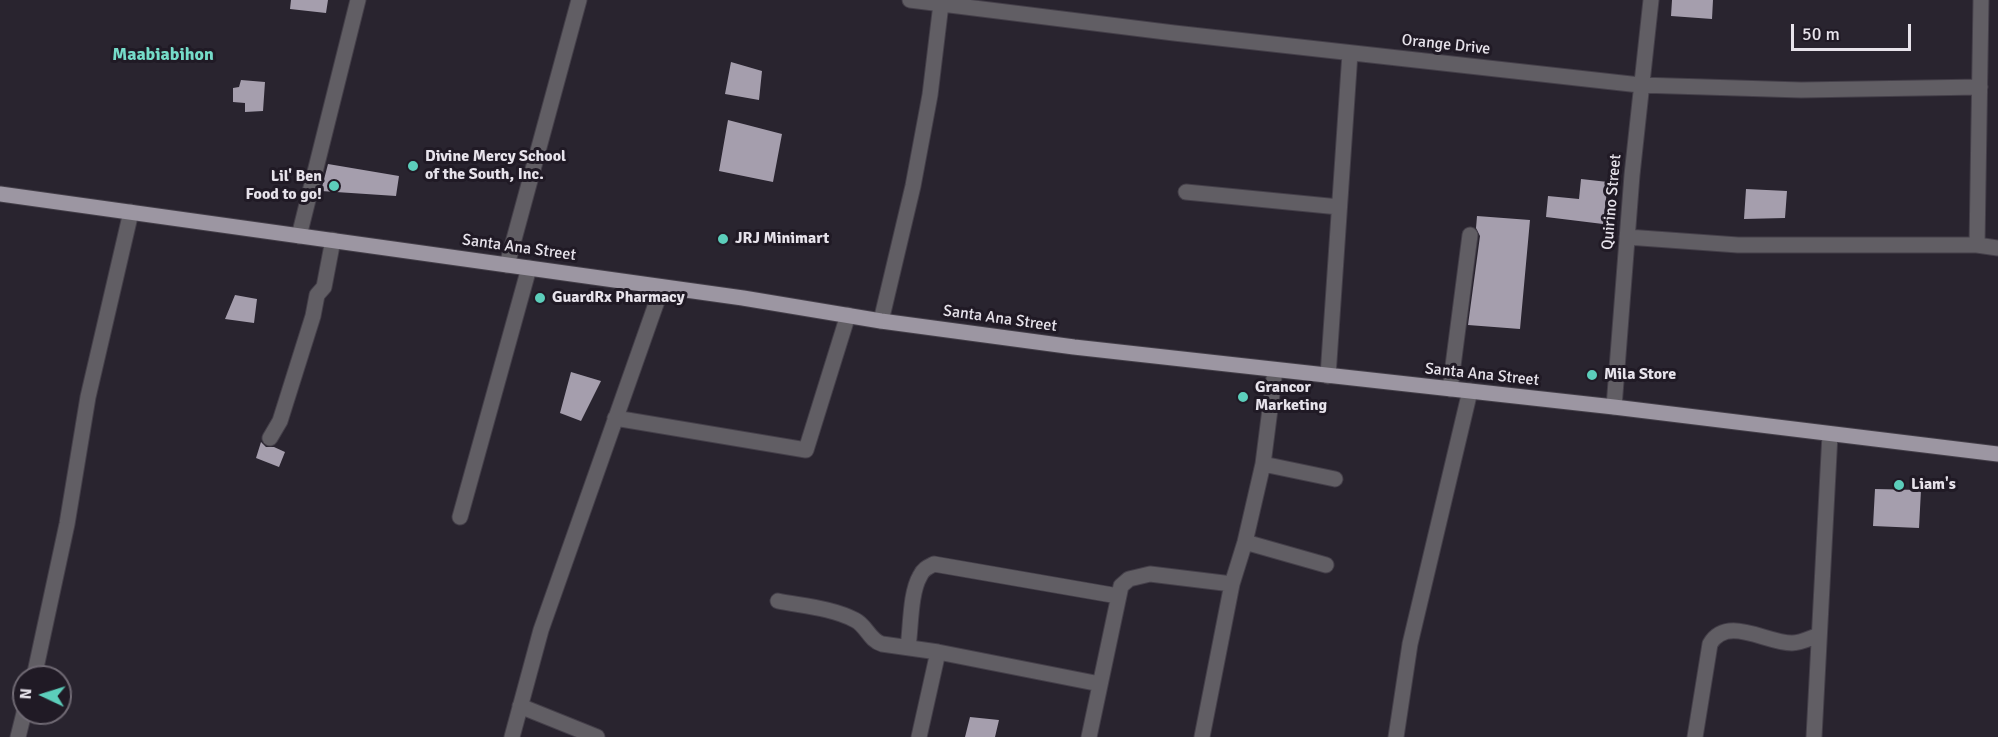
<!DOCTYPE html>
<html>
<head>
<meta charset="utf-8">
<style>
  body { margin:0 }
  #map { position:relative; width:1998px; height:737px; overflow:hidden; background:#29242f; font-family:Signika,sans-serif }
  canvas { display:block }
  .north { position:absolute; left:12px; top:665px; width:60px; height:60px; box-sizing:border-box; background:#201a25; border:2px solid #706a74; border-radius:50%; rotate:274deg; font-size:16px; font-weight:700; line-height:24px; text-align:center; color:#e7e3eb }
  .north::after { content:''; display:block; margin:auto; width:21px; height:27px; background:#5ccebb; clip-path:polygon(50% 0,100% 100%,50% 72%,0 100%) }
  .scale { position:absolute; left:1791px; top:24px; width:120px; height:27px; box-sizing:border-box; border:3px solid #e7e3eb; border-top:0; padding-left:8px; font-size:18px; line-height:21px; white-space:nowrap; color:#e7e3eb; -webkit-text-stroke:4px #201a25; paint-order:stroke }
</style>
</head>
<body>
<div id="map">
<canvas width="1998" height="737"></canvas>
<div class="north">N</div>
<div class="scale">50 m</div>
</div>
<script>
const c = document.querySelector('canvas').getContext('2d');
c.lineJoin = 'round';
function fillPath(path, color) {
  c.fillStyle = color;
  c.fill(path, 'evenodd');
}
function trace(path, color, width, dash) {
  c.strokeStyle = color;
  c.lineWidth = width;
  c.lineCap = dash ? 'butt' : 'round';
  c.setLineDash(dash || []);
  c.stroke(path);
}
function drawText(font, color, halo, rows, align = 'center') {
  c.font = font + ' Signika,sans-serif';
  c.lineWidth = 6;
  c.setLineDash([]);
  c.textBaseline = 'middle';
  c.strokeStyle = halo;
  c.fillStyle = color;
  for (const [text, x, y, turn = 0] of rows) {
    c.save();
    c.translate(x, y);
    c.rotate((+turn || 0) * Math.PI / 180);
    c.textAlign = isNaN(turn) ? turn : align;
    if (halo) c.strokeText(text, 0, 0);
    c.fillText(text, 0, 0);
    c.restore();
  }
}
fillPath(new Path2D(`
  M291 0H328L326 13 290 9Z
  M1672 0H1713L1712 19 1671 16Z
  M731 62 762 71 759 100 725 94Z
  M241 80 265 82 263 111 245 112V103L233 102V88L239 87Z
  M728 120 782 134 773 182 719 171Z
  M328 164 399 176 396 196 321 191Z
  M1581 179 1608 182 1603 224 1546 217 1548 196 1579 199Z
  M1746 189 1787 191 1785 218 1744 219Z
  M1477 216 1530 220 1520 329 1468 325 1480 236 1476 228Z
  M235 295 257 299 254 323 225 319Z
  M571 372 601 381 581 421 560 413Z
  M261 442 266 447H274L285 452 279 467 256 458Z
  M1875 489 1921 490 1919 528 1873 526Z
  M970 717 999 720 995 737H965Z`), '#a59ead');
const minor = new Path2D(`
  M910 0 1174 33 1640 85 1801 90 1980 87
  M1186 192 1339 207
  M299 236 358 0
  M1627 237 1738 245H1977L1998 248
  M1977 245 1981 0
  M507 265 579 0
  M881 321 913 186 930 95 941 4
  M1328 376 1350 53
  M1450 389 1470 235
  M1614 407 1632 175 1651 0
  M615 418 806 450 848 315
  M270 438 280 421 313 316 317 295 324 287 333 240
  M1263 464 1335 479
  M460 517 529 268
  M1245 542 1326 565
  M778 601C803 606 832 608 855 620 867 626 869 640 882 644L938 652 1100 684
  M908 647C911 627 910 593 920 576 923 569 928 567 934 564L1118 596
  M34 677 67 524 88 397 131 212
  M520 706 597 737
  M18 737 24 713
  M512 737 541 630 662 287
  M919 737 938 652
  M1089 737 1121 586 1129 579 1150 574 1232 584
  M1202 737 1232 584 1245 542 1263 464 1275 370
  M1396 737 1410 644 1470 391
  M1695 737 1710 644C1727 615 1766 643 1792 643 1801 643 1810 638 1819 635
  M1814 737 1830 434`);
const major = new Path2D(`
  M0 194 743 298 881 321 1074 347 1614 407 1998 454`);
trace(minor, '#443f49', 17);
trace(major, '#443f49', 17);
trace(minor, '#615e64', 15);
trace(major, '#9c96a2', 15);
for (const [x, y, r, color] of [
  [413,166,6,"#5ccebb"],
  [334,186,6,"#5ccebb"],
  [723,239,6,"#5ccebb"],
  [540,298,6,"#5ccebb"],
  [1592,375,6,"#5ccebb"],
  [1243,397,6,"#5ccebb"],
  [1899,485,6,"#5ccebb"]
]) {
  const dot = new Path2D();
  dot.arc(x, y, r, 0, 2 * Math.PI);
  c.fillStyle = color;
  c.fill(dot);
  trace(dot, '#201a25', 2);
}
drawText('16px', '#e7e3eb', '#201a25', [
  ["Orange Drive",1446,45,6],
  ["Quirino Street",1612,202,-85],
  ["Santa Ana Street",519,248,8],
  ["Santa Ana Street",1000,319,8],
  ["Santa Ana Street",1482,375,6]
]);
drawText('bold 16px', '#e7e3eb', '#201a25', [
  ["Divine Mercy School",425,157],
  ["of the South, Inc.",425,175],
  ["Lil' Ben",322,177,"right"],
  ["Food to go!",322,195,"right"],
  ["JRJ Minimart",735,239],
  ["GuardRx Pharmacy",552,298],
  ["Mila Store",1604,375],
  ["Grancor",1255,388],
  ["Marketing",1255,406],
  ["Liam's",1911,485]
], 'left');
drawText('bold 18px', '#75dcc9', '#201a25', [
  ["Maabiabihon",163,55]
]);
</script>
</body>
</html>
